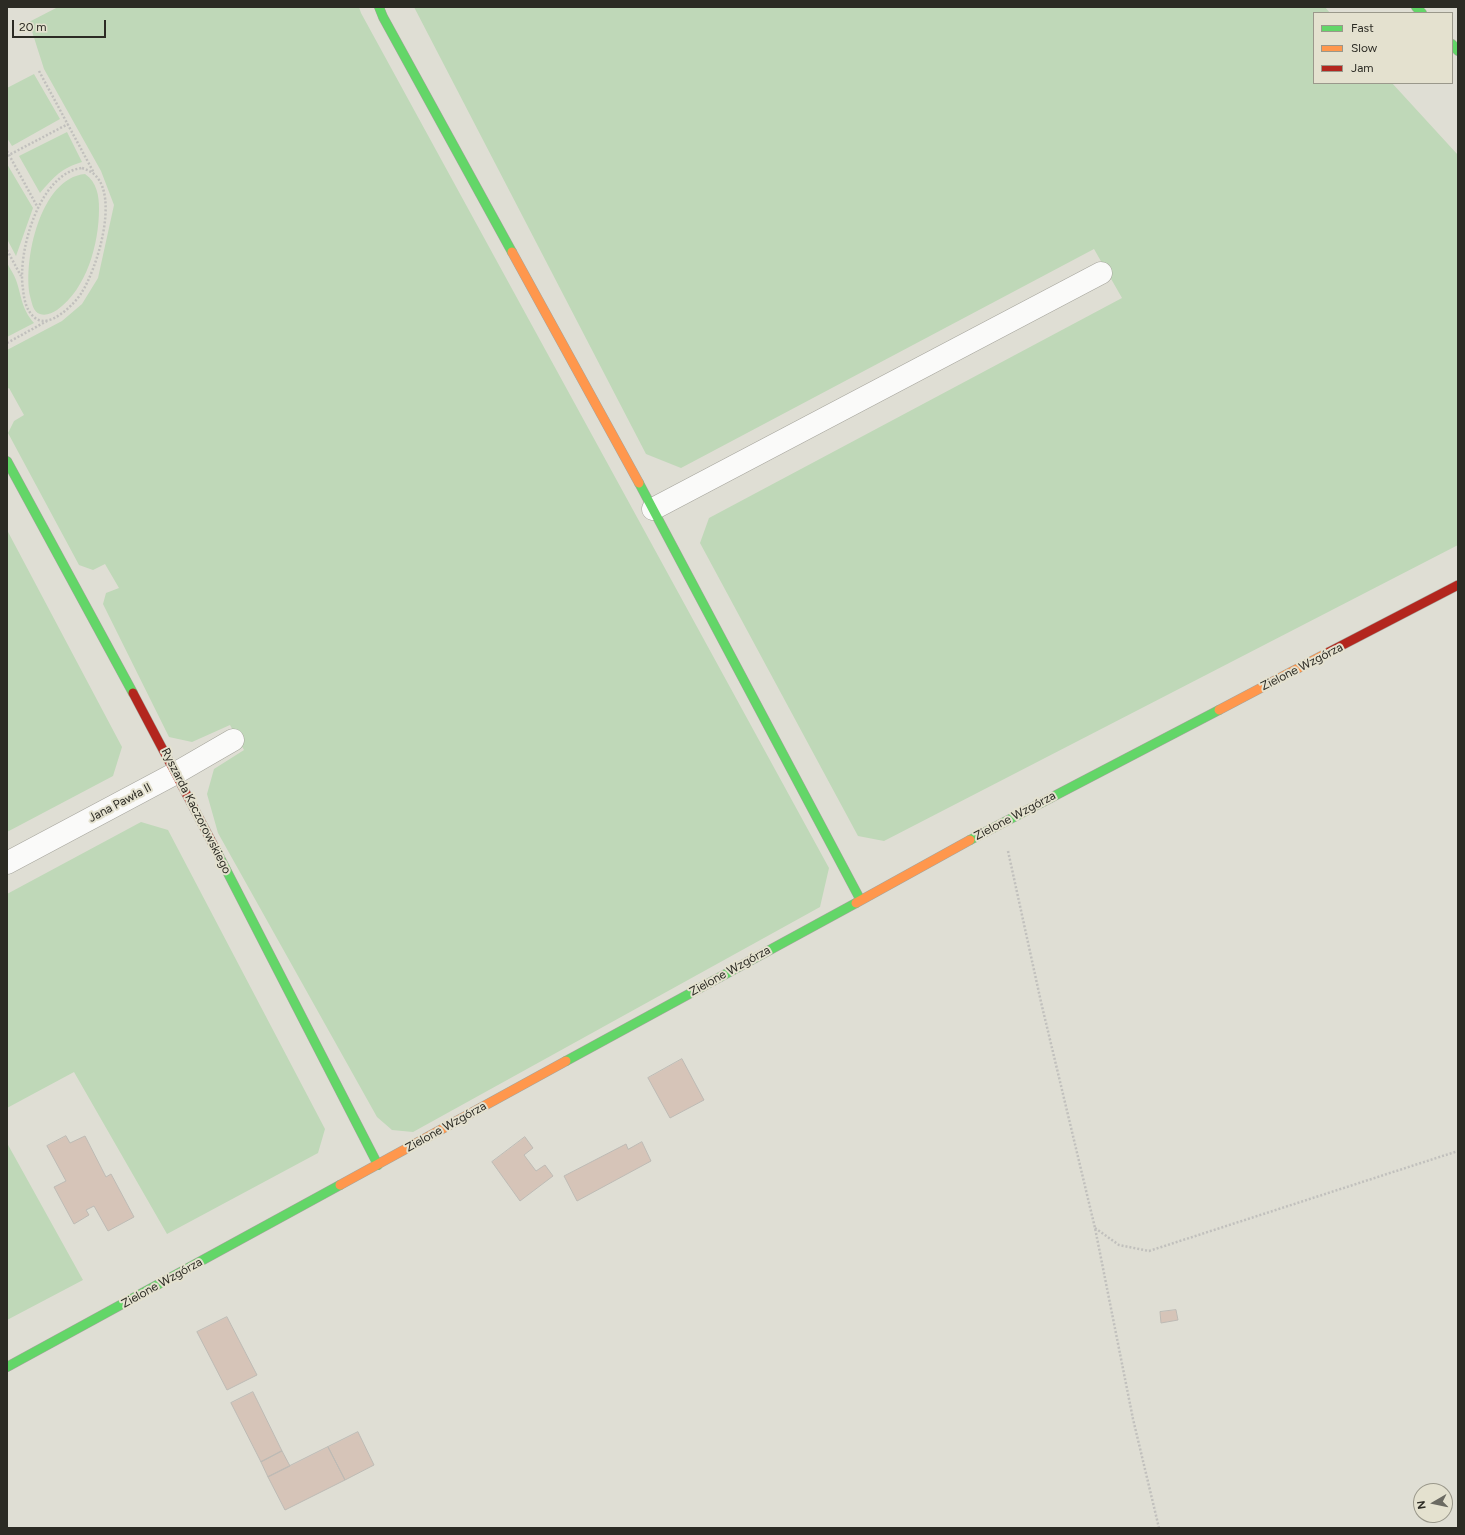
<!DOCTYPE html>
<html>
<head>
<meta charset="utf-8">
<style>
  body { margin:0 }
  #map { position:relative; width:1465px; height:1535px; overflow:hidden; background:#dfded4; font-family:Figtree,sans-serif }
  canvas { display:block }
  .frame { position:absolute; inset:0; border:8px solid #2c2b24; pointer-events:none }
  .legend { position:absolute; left:1313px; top:12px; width:140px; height:72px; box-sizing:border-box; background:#e4e1cf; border:1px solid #9a988b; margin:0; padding:5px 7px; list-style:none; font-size:12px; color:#2c2b24 }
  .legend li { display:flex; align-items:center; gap:8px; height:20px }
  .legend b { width:20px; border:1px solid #9a988b }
  .north { position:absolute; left:1413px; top:1483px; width:40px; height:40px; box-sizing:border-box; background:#e4e1cf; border:1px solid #9a988b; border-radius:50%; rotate:261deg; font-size:11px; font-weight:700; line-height:16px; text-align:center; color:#2c2b24 }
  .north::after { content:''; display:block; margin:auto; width:14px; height:18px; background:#6b6a62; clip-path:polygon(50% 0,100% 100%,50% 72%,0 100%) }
  .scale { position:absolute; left:12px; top:20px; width:94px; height:18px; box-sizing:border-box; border:2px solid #2c2b24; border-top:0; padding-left:5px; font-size:12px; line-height:14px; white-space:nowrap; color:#2c2b24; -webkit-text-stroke:3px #e4e1cf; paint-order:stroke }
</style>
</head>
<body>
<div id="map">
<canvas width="1465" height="1535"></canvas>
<div class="frame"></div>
<ul class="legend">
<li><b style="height:5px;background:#63d668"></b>Fast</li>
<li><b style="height:5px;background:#ff974d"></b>Slow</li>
<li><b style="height:5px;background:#b3261e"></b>Jam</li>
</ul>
<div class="north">N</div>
<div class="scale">20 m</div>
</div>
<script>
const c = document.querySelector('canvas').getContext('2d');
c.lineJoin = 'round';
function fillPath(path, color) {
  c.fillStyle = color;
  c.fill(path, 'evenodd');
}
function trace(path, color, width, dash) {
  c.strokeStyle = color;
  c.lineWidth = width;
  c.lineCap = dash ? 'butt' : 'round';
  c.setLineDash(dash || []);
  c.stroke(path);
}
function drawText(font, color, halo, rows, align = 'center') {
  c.font = font + ' Figtree,sans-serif';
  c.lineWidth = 4;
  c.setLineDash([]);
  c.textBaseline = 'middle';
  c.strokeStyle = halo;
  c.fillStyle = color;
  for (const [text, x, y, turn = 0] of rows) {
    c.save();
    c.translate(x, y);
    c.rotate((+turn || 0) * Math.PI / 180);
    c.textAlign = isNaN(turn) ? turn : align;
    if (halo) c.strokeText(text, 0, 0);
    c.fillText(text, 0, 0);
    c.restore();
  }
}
fillPath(new Path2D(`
  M58 7H359L361 13 829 868 820 907 413 1132 392 1130 377 1117 218 833 207 794 214 769 244 750 230 725 192 742 169 737 103 604 106 593 119 588 105 564 93 570 79 565 8 433 14 421 24 415 9 388 7 389V350L62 321 82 304 98 278 114 205 101 171 44 69 29 22Z
  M414 7H1325L1330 13H1314V83H1392L1458 155V545L884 841 858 836 700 543 709 518 1122 298 1094 249 681 468 646 454Z
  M34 74 60 119 12 146 7 138V88Z
  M67 132 82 162C61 168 54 177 40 193L19 156Z
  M7 164 33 208 16 256 7 239Z
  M85 174C97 182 99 196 99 209 99 243 87 289 57 310 52 313 46 316 40 314 33 312 32 303 30 296 23 261 40 178 85 174Z
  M7 263C10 269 14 274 16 280 22 297 21 308 34 323L7 337Z
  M7 530 122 747 113 776 7 832Z
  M141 822 168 830 325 1129 318 1153 167 1234 74 1072 7 1108V894Z
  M7 1143 83 1280 7 1320Z`), '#bfd8b8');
const building = new Path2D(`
  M682 1059 704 1100 670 1118 648 1078Z
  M66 1136 70 1143 85 1136 106 1177 111 1174 134 1217 108 1231 94 1206 86 1210 89 1215 74 1224 54 1187 66 1181 47 1146Z
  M525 1137 533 1148 524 1155 536 1171 545 1165 553 1176 520 1201 492 1162Z
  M642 1142 651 1161 577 1201 564 1176 626 1144 628 1149Z
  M1176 1310 1178 1320 1161 1323 1160 1312Z
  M227 1317 257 1375 227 1390 197 1332Z
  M253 1392 282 1451 261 1462 231 1403Z
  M358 1432 374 1465 345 1480 328 1447Z
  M328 1447 345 1480 285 1510 268 1477Z
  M282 1451 290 1466 268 1477 261 1462Z`);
fillPath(building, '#d6c4b8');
trace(building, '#bdbab4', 1);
const street = new Path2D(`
  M653 509 1101 273
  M7 863 176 773 233 740`);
const fast = new Path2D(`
  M379 7 383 17 512 252
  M1416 7 1422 13
  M1452 44 1458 51
  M7 461 133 693
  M639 483 860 899
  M970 840 1219 710
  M216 850 378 1165
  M566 1061 856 903
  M7 1367 340 1185`);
const slow = new Path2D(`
  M512 252 639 483
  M1219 710 1329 652
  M856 903 970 840
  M340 1185 566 1061`);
const jam = new Path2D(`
  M1329 652 1458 585
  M133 693 216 850`);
trace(street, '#a5a49c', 23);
trace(fast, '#a5a49c', 10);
trace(slow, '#a5a49c', 10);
trace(jam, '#a5a49c', 10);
trace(new Path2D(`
  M39 71 94 173
  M7 151 38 208
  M7 156 68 124
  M82 168C87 170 91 171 95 175 119 198 97 268 82 292 75 304 48 331 34 317 26 310 24 299 23 289 17 253 39 173 82 168Z
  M7 250 21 276
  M7 343 47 321
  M1008 851 1041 1002 1095 1228 1133 1419 1159 1528
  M1095 1228 1119 1245 1149 1251 1458 1151`), '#c1c0bd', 2.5, [2, 2]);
trace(street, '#fafaf9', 22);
trace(fast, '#63d668', 9);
trace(slow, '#ff974d', 9);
trace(jam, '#b3261e', 9);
drawText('12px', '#2c2b24', '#e4e1cf', [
  ["Zielone Wzgórza",1302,667,-27],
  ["Jana Pawła II",120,803,-28],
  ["Ryszarda Kaczorowskiego",196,811,63],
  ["Zielone Wzgórza",1015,816,-28],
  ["Zielone Wzgórza",730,971,-29],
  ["Zielone Wzgórza",446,1127,-29],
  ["Zielone Wzgórza",162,1283,-29]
]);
</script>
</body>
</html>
